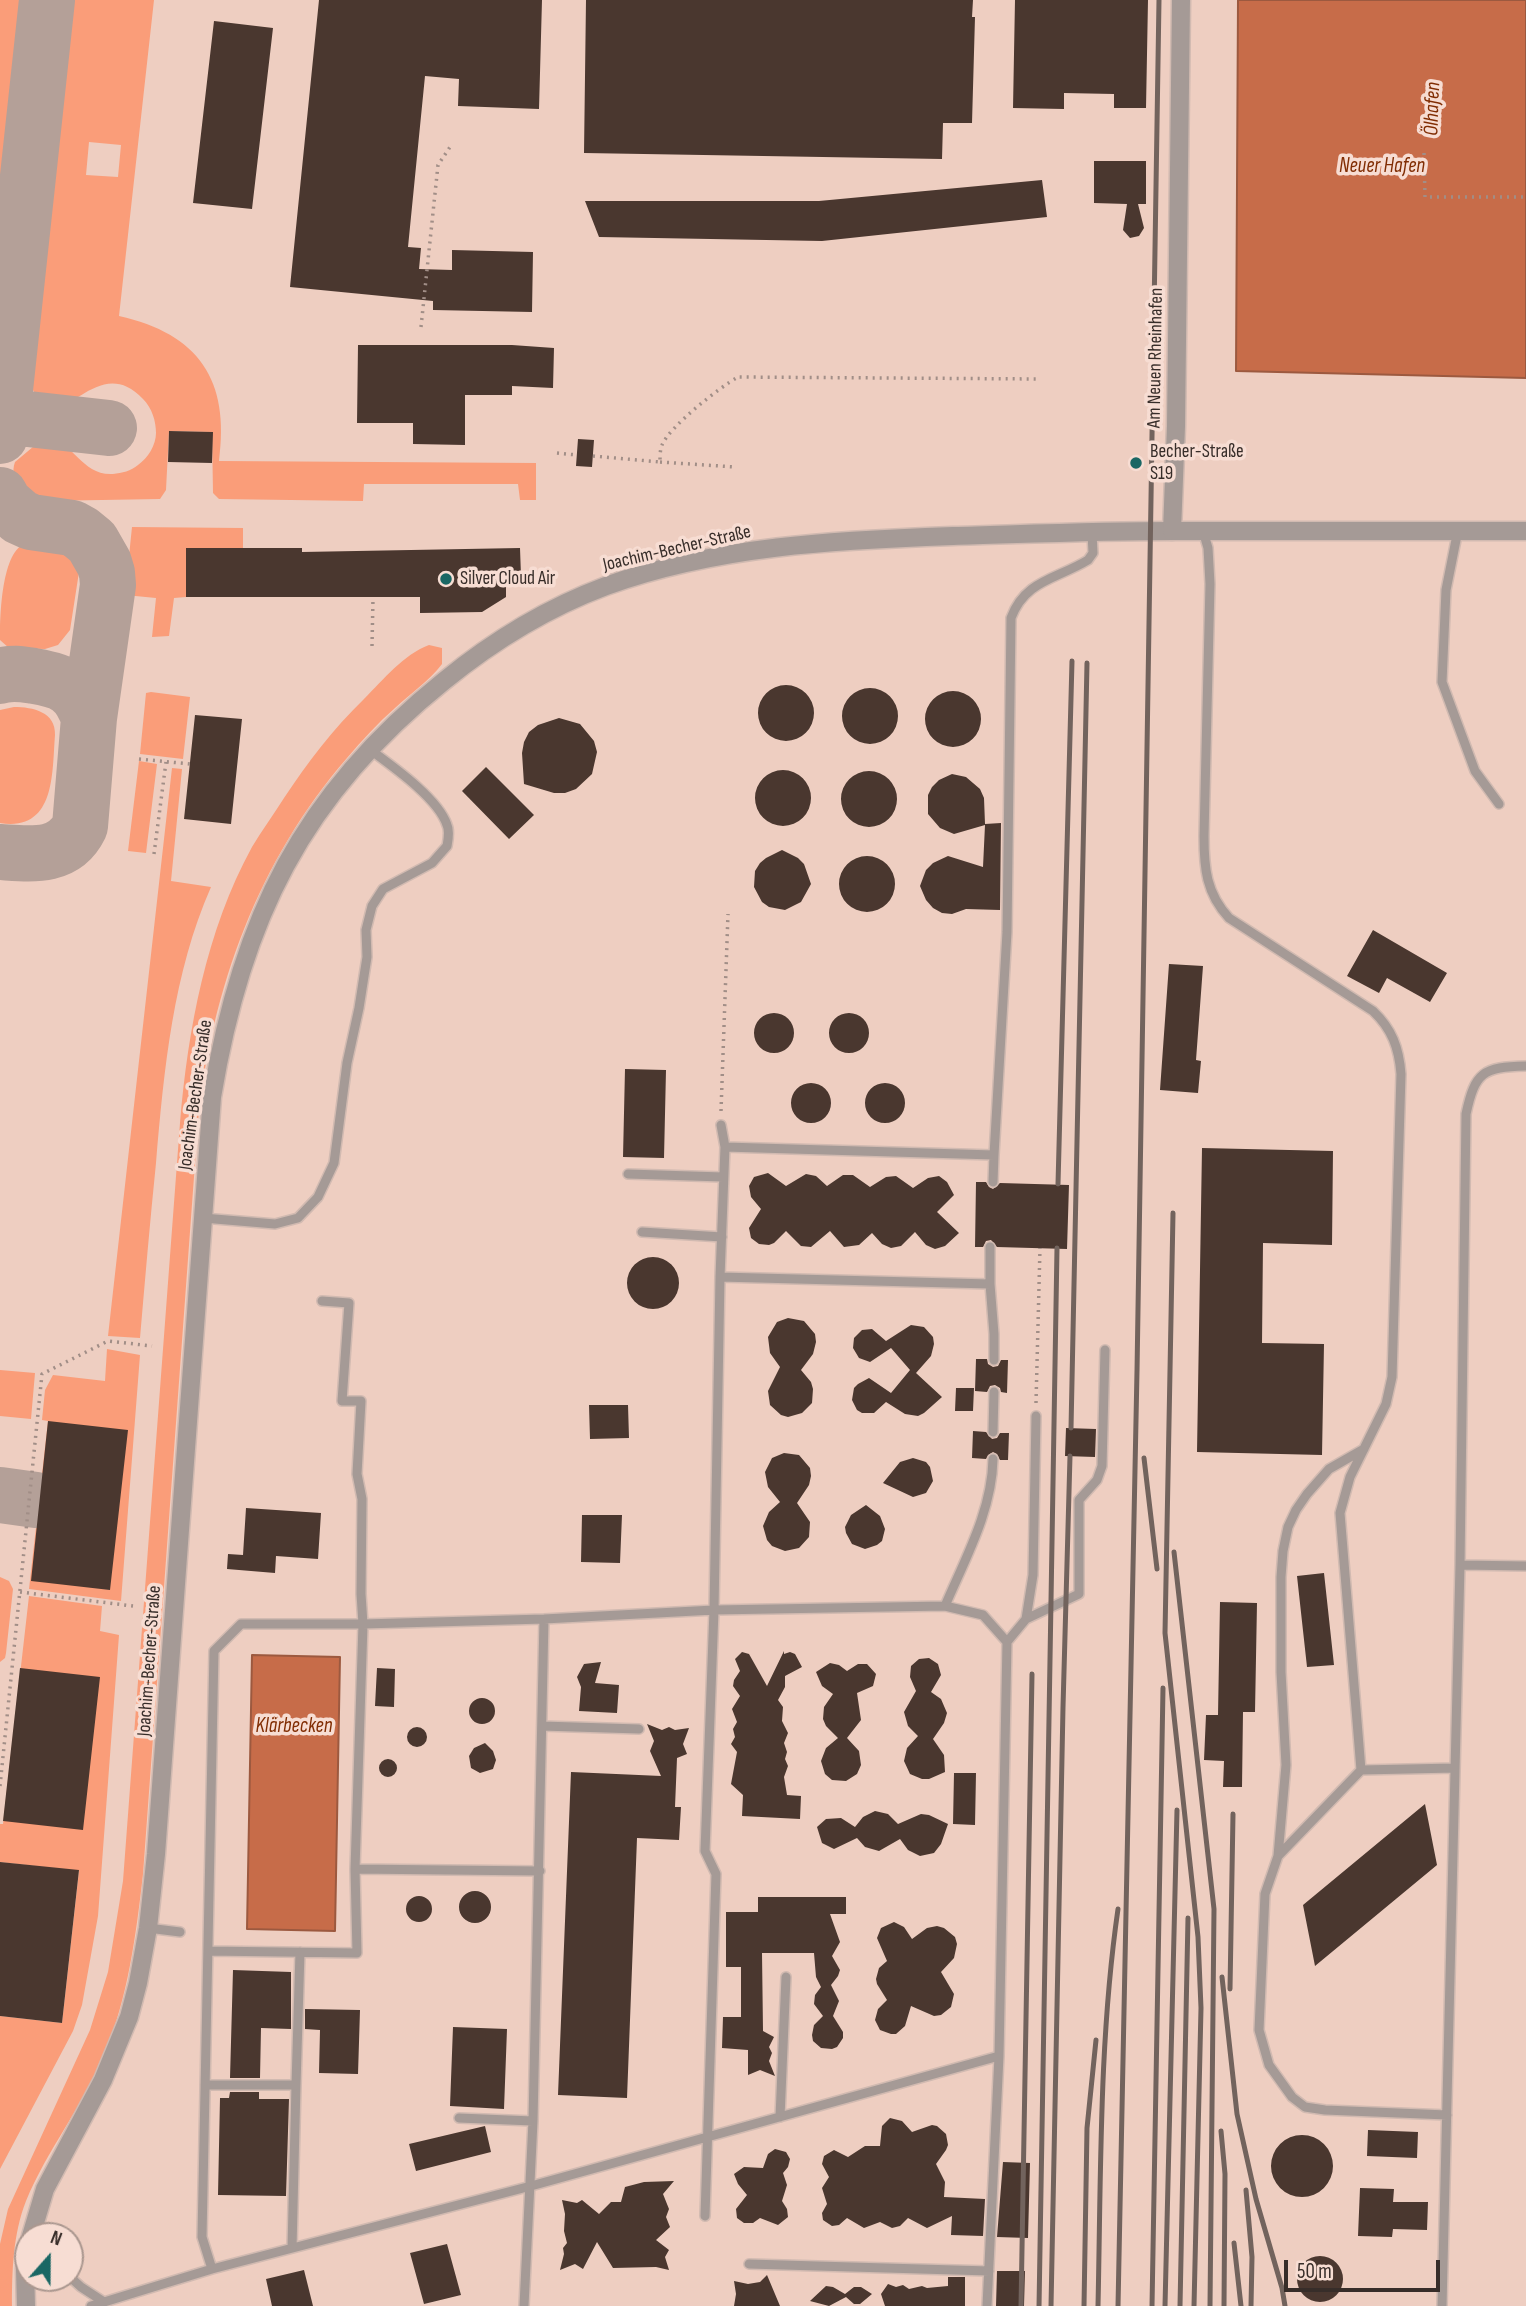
<!DOCTYPE html>
<html>
<head>
<meta charset="utf-8">
<style>
  body { margin:0 }
  #map { position:relative; width:1526px; height:2306px; overflow:hidden; background:#f7ddd3; font-family:"Sofia Sans Condensed",sans-serif }
  canvas { display:block }
  .north { position:absolute; left:14px; top:2222px; width:70px; height:70px; box-sizing:border-box; background:#f7ddd3; border:2px solid #aa978f; border-radius:50%; rotate:21deg; font-size:19px; font-weight:700; line-height:28px; text-align:center; color:#372d29 }
  .north::after { content:''; display:block; margin:auto; width:24px; height:32px; background:#1a6764; clip-path:polygon(50% 0,100% 100%,50% 72%,0 100%) }
  .scale { position:absolute; left:1284px; top:2260px; width:156px; height:32px; box-sizing:border-box; border:4px solid #372d29; border-top:0; padding-left:9px; font-size:21px; line-height:24px; white-space:nowrap; color:#372d29; -webkit-text-stroke:5px #f7ddd3; paint-order:stroke }
</style>
</head>
<body>
<div id="map">
<canvas width="1526" height="2306"></canvas>
<div class="north">N</div>
<div class="scale">50 m</div>
</div>
<script>
const c = document.querySelector('canvas').getContext('2d');
c.lineJoin = 'round';
function fillPath(path, color) {
  c.fillStyle = color;
  c.fill(path, 'evenodd');
}
function trace(path, color, width, dash) {
  c.strokeStyle = color;
  c.lineWidth = width;
  c.lineCap = dash ? 'butt' : 'round';
  c.setLineDash(dash || []);
  c.stroke(path);
}
function drawText(font, color, halo, rows, align = 'center') {
  c.font = font + ' "Sofia Sans Condensed",sans-serif';
  c.lineWidth = 7;
  c.setLineDash([]);
  c.textBaseline = 'middle';
  c.strokeStyle = halo;
  c.fillStyle = color;
  for (const [text, x, y, turn = 0] of rows) {
    c.save();
    c.translate(x, y);
    c.rotate((+turn || 0) * Math.PI / 180);
    c.textAlign = isNaN(turn) ? turn : align;
    if (halo) c.strokeText(text, 0, 0);
    c.fillText(text, 0, 0);
    c.restore();
  }
}
fillPath(new Path2D(`
  M0 0H1238L1236 371 1526 378V2306H0ZM28 2236H70V2278H28Z`), '#eecec1');
fillPath(new Path2D(`
  M0 0H31L0 275Z
  M69 0H154L119 316C199 334 230 380 219 461L536 463V500H520L518 484H364L363 501 219 499 213 493 212 432 169 431 166 490 160 499 43 501C26 495 8 481 15 462L46 436C74 442 82 476 113 474 122 473 131 471 138 465 148 458 156 445 156 433 156 421 152 408 143 399 101 355 70 421 46 404 37 398 29 384 23 375L64 6ZM89 142 121 145 118 177 86 175Z
  M132 527 243 528V548L186 549V597L174 598 169 636 152 637 156 598 125 595Z
  M27 543C50 545 73 545 79 572L70 630 58 645 45 649 9 648 0 640C0 618 1 549 27 543Z
  M429 645 442 648V664C429 681 411 693 395 708 378 723 362 740 347 758 259 859 211 990 198 1122L143 1874C136 1935 128 1998 104 2055 83 2106 47 2150 26 2201 13 2234 12 2271 12 2306H0V2244L8 2209 90 2030 108 1972 123 1881 180 1123C188 1029 206 931 252 847 262 830 274 814 284 798 308 762 333 729 364 699 384 679 403 655 429 645Z
  M151 692 190 697 183 759 140 754 146 693Z
  M14 707C33 707 56 712 55 735 52 772 56 832 0 823V710Z
  M139 761 157 764 146 853 128 851Z
  M172 768 182 769 171 881 211 887C173 973 164 1069 156 1163 150 1221 145 1280 140 1338L108 1336Z
  M107 1349 140 1355 121 1601 29 1589 48 1421 42 1420 45 1390 53 1375 105 1381Z
  M0 1370 35 1373 31 1419 0 1416Z
  M0 1577 9 1581 13 1589 6 1653 5 1658 0 1662Z
  M29 1596 102 1606 100 1631 119 1635 98 1916 82 2005 73 2031 0 2169V2016L62 2023 79 1871 0 1862V1824H3Z`), '#fa9d79');
const water = new Path2D(`
  M1238 0H1526V378L1236 371Z
  M252 1655 340 1657 335 1931 247 1929Z`);
fillPath(water, '#c76c49');
trace(water, '#9c593f', 2);
trace(new Path2D(`
  M2 416 109 428
  M0 436 47 0
  M0 495 5 504 20 517 31 522 72 528 81 533 92 542 104 563 107 573 108 585 89 718 80 826C64 859 31 854 0 852
  M0 676C12 672 22 674 34 676 64 681 78 687 89 718
  M0 1495 36 1500`), '#b4a098', 56);
fillPath(new Path2D(`
  M319 0H542L539 109 458 106 459 79 425 76 408 247 421 248 419 269 452 270V250L533 252 532 312 433 310V301L290 287Z
  M586 0H973L972 17H975L972 123H943L942 159 584 153Z
  M1015 0H1148L1146 108H1114V94L1064 93V109L1013 108Z
  M214 21 273 28 252 209 193 203Z
  M1094 161H1146V204H1138L1144 228 1139 236 1130 238 1123 230 1127 204 1094 203Z
  M1042 180 1047 217 822 241 599 237 585 201H819Z
  M358 345H512L554 348 553 388 512 386V395H465V445L413 444V423H357Z
  M169 431 213 432 212 463 168 462Z
  M578 439 594 440 592 467 576 466Z
  M186 548H302V552L520 548 521 576H506V597L482 612 420 613V597H186Z
  M758 713a28 28 0 1 1 56 0a28 28 0 1 1-56 0Z
  M842 716a28 28 0 1 1 56 0a28 28 0 1 1-56 0Z
  M925 719a28 28 0 1 1 56 0a28 28 0 1 1-56 0Z
  M195 715 242 719 231 824 184 819Z
  M559 718 580 724 594 741 597 752 592 774 576 789 565 793H554L524 784 522 753 524 742 529 732 538 725Z
  M486 767 534 815 509 839 462 791Z
  M755 798a28 28 0 1 1 56 0a28 28 0 1 1-56 0Z
  M841 799a28 28 0 1 1 56 0a28 28 0 1 1-56 0Z
  M952 774 966 777 980 789 984 798 985 824 1001 823 1000 910 966 909 952 914 942 913 933 908 926 900 920 886 926 870 933 863 948 856 983 867 985 825 954 834 940 828 928 814V795L932 787 939 780Z
  M782 850 798 858 804 864 811 884 801 902 785 910 769 907 762 902 754 887 755 871 760 863 766 858Z
  M839 884a28 28 0 1 1 56 0a28 28 0 1 1-56 0Z
  M1373 930 1447 973 1430 1002 1387 978 1379 993 1347 976Z
  M1169 964 1203 966 1196 1060 1201 1061 1198 1093 1160 1090Z
  M829 1033a20 20 0 1 1 40 0a20 20 0 1 1-40 0Z
  M754 1033a20 20 0 1 1 40 0a20 20 0 1 1-40 0Z
  M625 1069 666 1070 664 1158 623 1157Z
  M865 1103a20 20 0 1 1 40 0a20 20 0 1 1-40 0Z
  M791 1103a20 20 0 1 1 40 0a20 20 0 1 1-40 0Z
  M1202 1148 1333 1151 1332 1245 1263 1243 1262 1343 1324 1344 1322 1455 1197 1452Z
  M768 1173 786 1186 806 1174 816 1176 827 1186 843 1175H853L870 1187 886 1177 896 1176 913 1188 928 1178 939 1176 947 1182 954 1195 937 1212 959 1233 945 1246 935 1249 926 1245 915 1232 901 1246 891 1248 882 1244 872 1233 859 1245 844 1247 830 1231 811 1247 801 1246 786 1231 774 1243 769 1245 759 1244 751 1238 749 1228 761 1209 751 1197 749 1186 754 1177Z
  M976 1182H986L989 1187 993 1189 1000 1183 1069 1185 1067 1249 997 1247 991 1240 986 1241 983 1247H975Z
  M627 1283a26 26 0 1 1 52 0a26 26 0 1 1-52 0Z
  M788 1318 804 1321 815 1334 816 1342 813 1354 801 1370 811 1382 813 1389 812 1403 802 1413 788 1417 781 1415 770 1405 768 1391 780 1367 770 1353 768 1337 777 1322Z
  M911 1325 924 1327 933 1337 934 1344 931 1356 916 1373 942 1397 924 1413 918 1416 905 1414 886 1402 874 1413H862L857 1410 852 1400 854 1388 858 1384 869 1378 891 1393 910 1370 891 1348 870 1362 859 1358 853 1348 854 1338 862 1330 872 1329 886 1341Z
  M976 1359H987L988 1364 993 1367 998 1366 1001 1360H1008L1007 1393 1001 1392 1000 1388 995 1385 990 1386 987 1392 975 1391Z
  M956 1388H974L973 1411H955Z
  M589 1405H628L629 1438 590 1439Z
  M48 1421 128 1430 110 1590 31 1581Z
  M1066 1428 1096 1429 1095 1457 1065 1456Z
  M973 1431 986 1432 992 1439 997 1438 1000 1433H1009L1008 1460H1000L997 1454 993 1452 988 1455 986 1459 972 1458Z
  M784 1453 799 1455 810 1468 811 1476 809 1485 797 1503 810 1522 809 1537 799 1548 785 1551 772 1546 767 1540 763 1526 769 1512 780 1502 768 1487 765 1472 772 1458Z
  M913 1458 926 1462 930 1467 933 1481 926 1493 913 1497 883 1483 900 1462Z
  M866 1505 880 1516 885 1529 882 1541 877 1545 865 1549 852 1544 846 1533 845 1527 851 1515Z
  M246 1508 321 1513 318 1559 276 1556 275 1573 227 1569 228 1554 243 1555Z
  M582 1515H622L620 1563 581 1562Z
  M1324 1573 1334 1665 1307 1667 1297 1576Z
  M1220 1602 1257 1603 1255 1712H1243L1242 1787H1223L1224 1761 1204 1760 1206 1715H1218Z
  M784 1651V1654L790 1652 795 1654 802 1667 785 1676V1687L778 1700 783 1707 782 1721 788 1733 784 1743 787 1752 785 1759 788 1766 784 1777 787 1795 801 1796 800 1819 742 1816 743 1795 731 1784 737 1752 731 1744 735 1737 733 1729 737 1722 732 1709 740 1696 733 1686 734 1680 740 1671 735 1659 742 1652 749 1654 767 1686Z
  M929 1658 938 1664 941 1675 931 1692 941 1699 947 1713 944 1723 933 1739 944 1755 945 1772 929 1779H922L910 1774 904 1761 907 1748 918 1736 908 1726 904 1712 916 1691 910 1677 911 1666 919 1659Z
  M601 1662 595 1683 619 1685 617 1713 579 1711 581 1687 577 1677 584 1664Z
  M830 1663 839 1665 847 1671 858 1664H867L876 1674 873 1686 857 1693 861 1720 847 1738 859 1751 861 1765 857 1774 846 1781 832 1780 825 1774 821 1761 826 1748 838 1738 826 1726 823 1719 824 1707 833 1694 822 1686 816 1672Z
  M20 1668 100 1677 83 1830 3 1821Z
  M377 1668 395 1669 394 1707 375 1706Z
  M469 1711a13 13 0 1 1 26 0a13 13 0 1 1-26 0Z
  M647 1724 662 1730 669 1727 675 1730 689 1728 683 1744 687 1754 677 1758 675 1807H681L679 1840 637 1838 627 2098 558 2095 571 1772 661 1776 650 1751 654 1741Z
  M407 1737a10 10 0 1 1 20 0a10 10 0 1 1-20 0Z
  M485 1743 493 1751 496 1760 493 1769 480 1773 471 1768 469 1756 474 1748Z
  M379 1768a9 9 0 1 1 18 0a9 9 0 1 1-18 0Z
  M954 1773H976L975 1825 953 1824Z
  M1425 1804 1437 1865 1315 1966 1303 1905Z
  M875 1811 888 1814 898 1824 921 1814 929 1815 948 1824 941 1844 934 1853 920 1856 908 1850 900 1839 879 1851 865 1847 857 1838 834 1849 822 1843 817 1827 826 1819 841 1818 855 1827 863 1817Z
  M0 1862 79 1870 62 2023 0 2016Z
  M459 1907a16 16 0 1 1 32 0a16 16 0 1 1-32 0Z
  M406 1909a13 13 0 1 1 26 0a13 13 0 1 1-26 0Z
  M758 1897H846V1914H830L840 1942 832 1956 840 1970 838 1976 831 1985 839 2001 833 2016 843 2032V2038L837 2047 832 2049 821 2048 813 2041 812 2035 814 2025 823 2016 814 2004 815 1995 821 1987 816 1977 814 1953H762L763 2031 774 2037 769 2047 772 2053 769 2061 775 2076 760 2070 748 2075V2050L722 2048 723 2017H741V1967H726V1912H758Z
  M894 1922 904 1927 912 1939 927 1928 937 1926 944 1928 955 1937 957 1944 954 1958 941 1972 954 1994 951 2007 941 2015 934 2016 911 2006 905 2026 896 2034H891L880 2030 875 2020 878 2009 887 2000 877 1984 876 1979 879 1968 887 1961 877 1938 881 1928Z
  M233 1970 291 1972V2029L261 2028 260 2078H230Z
  M305 2009 360 2010 358 2074 319 2073 320 2030 305 2029Z
  M453 2027 507 2029 504 2109 450 2106Z
  M230 2092H259V2099H289L286 2196 218 2195 220 2098H229Z
  M890 2118 902 2121 912 2132 932 2125 937 2126 946 2134 948 2145 946 2150 936 2164 945 2182 944 2197 985 2199 983 2236 951 2235 952 2216 927 2228 908 2218 900 2226 892 2228 880 2222 864 2228 847 2218 839 2225 832 2226 823 2220 822 2213 827 2204 822 2188 829 2177 822 2164 824 2156 834 2150 848 2157 865 2146H880L882 2126Z
  M485 2126 491 2152 416 2171 409 2144Z
  M1368 2130 1418 2132 1417 2158 1367 2156Z
  M1271 2166a31 31 0 1 1 62 0a31 31 0 1 1-62 0Z
  M775 2149 786 2152 790 2159 788 2167 783 2173 787 2185 782 2201 787 2209 788 2217 778 2225 760 2218 753 2223H744L737 2218 736 2209 747 2195 738 2184 734 2174 744 2167 763 2168 768 2154Z
  M1003 2162 1030 2163 1028 2238 997 2237Z
  M674 2181 663 2194 669 2209 666 2217 670 2227 656 2240 669 2250 665 2257 669 2270 656 2267 613 2268 597 2242 583 2269 575 2264 560 2270 564 2254 563 2248 567 2243 564 2231 565 2214 562 2200 577 2203 582 2200 599 2214 611 2202H621L625 2187 644 2182Z
  M1360 2188 1394 2189 1393 2202H1428L1427 2230 1393 2229 1392 2237 1358 2236Z
  M447 2244 461 2295 424 2304 410 2253Z
  M1297 2279a23 23 0 1 1 46 0a23 23 0 1 1-46 0Z
  M304 2270 313 2306H272L266 2279Z
  M997 2271H1025L1024 2306H996Z
  M767 2275 780 2306H734L736 2294 734 2281 748 2284 760 2282Z
  M948 2277H965V2306H885L881 2294 888 2284 896 2287 903 2285 909 2289 922 2286 927 2288 948 2286Z
  M826 2286 833 2287 845 2294 854 2287H861L872 2294 860 2304H854L846 2297 829 2306 810 2301Z`), '#4a372f');
const service = new Path2D(`
  M1458 530 1446 590 1442 682 1475 771 1499 804
  M1203 531 1208 548 1210 584 1204 836C1204 868 1206 893 1229 918L1373 1011C1392 1029 1399 1048 1401 1074L1392 1377 1386 1404 1350 1477 1340 1513 1361 1770
  M721 1125 725 1147
  M994 1155 1007 932 1011 618C1025 580 1057 579 1088 560L1093 553 1092 533
  M628 1174 723 1177
  M203 1218 275 1224 298 1218 318 1197 334 1163 347 1063 359 1008 367 957 366 930 372 906 383 889 432 863 447 846C448 840 450 831 447 825 438 798 392 766 369 749
  M642 1232 722 1237
  M720 1277 725 1147 994 1155 993 1182
  M990 1284V1247
  M322 1301 349 1303 342 1401H361L357 1474 362 1499 361 1594 363 1624 355 1869
  M993 1432 994 1392
  M1364 1449 1329 1469 1307 1494 1296 1510 1288 1527 1283 1551 1281 1577V1672L1286 1765 1278 1856 1265 1894 1259 2030 1269 2065 1292 2097 1305 2107 1325 2110 1447 2115
  M1460 1565 1526 1566
  M945 1606C965 1559 992 1511 993 1459
  M1026 1619 1079 1594V1500L1097 1480 1102 1466 1105 1350
  M1007 1642 1026 1619 1033 1575 1036 1416
  M542 1726 639 1729
  M1278 1856 1361 1770 1455 1768
  M148 1928 180 1932
  M208 1951 357 1953 355 1869 540 1871
  M205 2085H296L300 1952
  M780 2117 786 1977
  M459 2118 533 2121
  M705 2216 716 1874 705 1851 714 1610 720 1277 990 1284 994 1334V1360
  M292 2248 296 2085
  M749 2264 989 2271
  M212 2269 202 2237 214 1651 241 1624H363L544 1619 714 1610 945 1606 983 1615 1007 1642 999 2056 987 2306
  M70 2277 81 2287 104 2302
  M91 2306 212 2269 531 2186 999 2056
  M524 2306 533 2121 544 1619
  M1442 2306 1460 1565 1466 1114C1475 1072 1483 1067 1526 1066`);
const minor = new Path2D(`
  M31 2236 45 2189 103 2080 129 2017 138 1983 148 1928 156 1854 212 1097C241 920 302 795 444 681 493 641 547 608 606 586 716 546 837 540 953 536 1026 534 1099 531 1172 531
  M26 2306 25 2269 28 2247`);
const tertiary = new Path2D(`
  M1181 0 1176 426 1172 531H1526`);
trace(service, '#d1bab1', 12);
trace(minor, '#d1bab1', 21);
trace(tertiary, '#d1bab1', 21);
trace(new Path2D(`
  M1424 153 1425 197H1526
  M421 327 438 165 450 147
  M557 453 577 455
  M593 456 660 462C660 457 660 449 662 445 670 426 720 387 738 377L1039 379
  M660 462 735 467
  M372 646 373 598
  M139 759 190 764
  M154 854 166 762
  M721 1111 728 914
  M1036 1403 1040 1248
  M20 1592 133 1606
  M0 1786 42 1374 108 1341 152 1346`), '#a18e87', 3.5, [2, 5]);
trace(service, '#a59a96', 9);
trace(minor, '#a59a96', 18);
trace(tertiary, '#a59a96', 18);
trace(new Path2D(`
  M1058 1184 1072 661
  M1173 1213 1165 1633 1198 1937 1201 2008 1194 2306
  M1071 1428 1087 663
  M1144 1458 1157 1569
  M1174 1552 1214 1909 1210 2306
  M1222 1977 1237 2114 1256 2199 1282 2288 1285 2306
  M1230 1989 1233 1814
  M1221 2131 1225 2174 1224 2306
  M1246 2190 1252 2257 1251 2306
  M1234 2243 1241 2306
  M1021 2306 1032 1674
  M1039 2306 1057 1248
  M1051 2306 1063 1707 1070 1456
  M1084 2306 1087 2128 1096 2040
  M1098 2306C1101 2174 1099 2040 1118 1909
  M1118 2306 1137 1371 1159 0
  M1152 2306 1163 1688
  M1165 2306 1177 1810
  M1180 2306 1188 1918`), '#72635d', 5);
for (const [x, y, r, color] of [
  [1136,463,7,"#1a6764"],
  [446,579,7,"#1a6764"]
]) {
  const dot = new Path2D();
  dot.arc(x, y, r, 0, 2 * Math.PI);
  c.fillStyle = color;
  c.fill(dot);
  trace(dot, '#f7ddd3', 2.5);
}
drawText('19px', '#372d29', '#f7ddd3', [
  ["Am Neuen Rheinhafen",1156,358,-89],
  ["Joachim-Becher-Straße",677,549,-13],
  ["Joachim-Becher-Straße",196,1095,-82],
  ["Joachim-Becher-Straße",150,1661,-86]
]);
drawText('19px', '#372d29', '#f7ddd3', [
  ["Becher-Straße",1150,452],
  ["S19",1150,474],
  ["Silver Cloud Air",460,579]
], 'left');
drawText('italic 21px', '#812d03', '#f7ddd3', [
  ["Ölhafen",1433,109,-88],
  ["Neuer Hafen",1382,167],
  ["Klärbecken",294,1727]
]);
</script>
</body>
</html>
